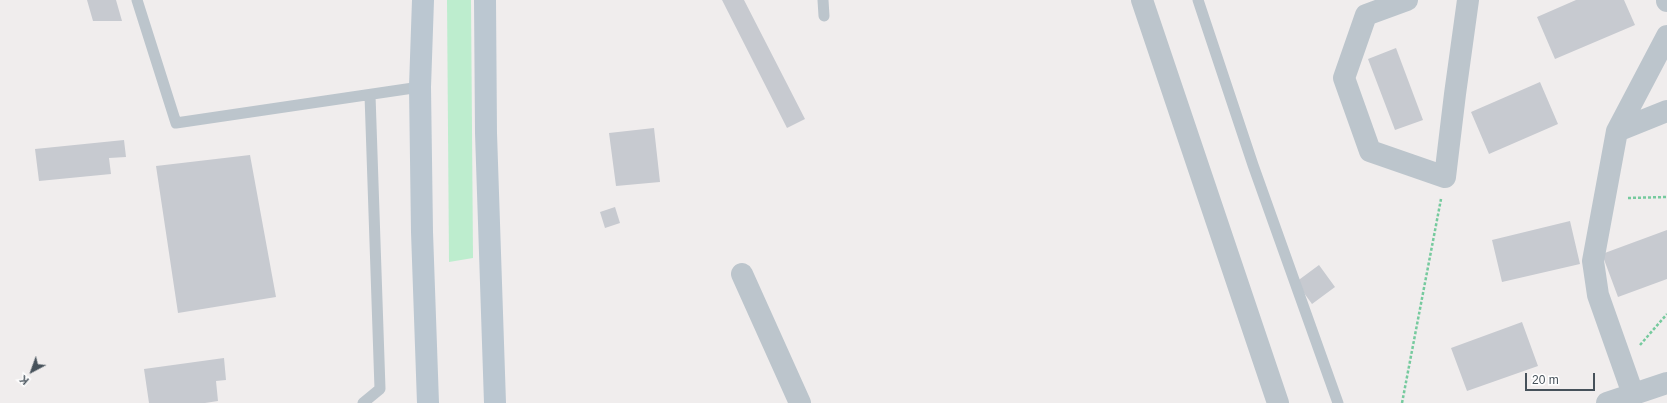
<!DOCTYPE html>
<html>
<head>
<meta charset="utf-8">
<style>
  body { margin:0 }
  #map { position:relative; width:1667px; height:403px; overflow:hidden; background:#f0eded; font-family:Helvetica,sans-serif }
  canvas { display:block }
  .north { position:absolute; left:12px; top:351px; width:40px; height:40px; -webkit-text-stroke:3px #fff; paint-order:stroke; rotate:221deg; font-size:11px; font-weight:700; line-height:16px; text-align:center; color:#46515a }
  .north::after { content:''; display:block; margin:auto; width:14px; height:18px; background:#46515a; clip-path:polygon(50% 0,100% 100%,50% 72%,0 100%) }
  .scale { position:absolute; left:1525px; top:373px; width:70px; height:18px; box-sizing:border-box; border:2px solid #46515a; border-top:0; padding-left:5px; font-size:12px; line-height:14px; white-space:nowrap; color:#46515a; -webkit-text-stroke:3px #fff; paint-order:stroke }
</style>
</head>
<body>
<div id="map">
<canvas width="1667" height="403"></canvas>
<div class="north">K</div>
<div class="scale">20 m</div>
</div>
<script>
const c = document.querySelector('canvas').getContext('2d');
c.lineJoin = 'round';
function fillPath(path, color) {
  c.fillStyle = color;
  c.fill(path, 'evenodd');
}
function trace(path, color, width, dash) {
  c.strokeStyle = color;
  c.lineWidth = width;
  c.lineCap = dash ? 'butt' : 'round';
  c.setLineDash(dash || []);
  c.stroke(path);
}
fillPath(new Path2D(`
  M447 0H471L473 258 449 262Z`), '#bdedce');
fillPath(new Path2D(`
  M87 0H116L122 21H93Z
  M722 0H744L805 119 787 128Z
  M1576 0H1624L1635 25 1555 59 1537 17Z
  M1396 48 1423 120 1395 130 1368 59Z
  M1540 82 1558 124 1489 154 1471 112Z
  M654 128 660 182 616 186 609 133Z
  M124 140 126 157 109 158 111 174 39 181 35 149Z
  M250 155 276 297 178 313 156 166Z
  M615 207 620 223 605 228 600 212Z
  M1570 221 1580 264 1502 282 1492 240Z
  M1667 230V279L1618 297 1602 254Z
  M1319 265 1335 287 1312 304 1296 282Z
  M1522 322 1538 366 1467 391 1451 348Z
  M224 358 226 380 216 381 218 401 205 403H149L144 369Z`), '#c7cad0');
trace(new Path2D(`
  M1628 198 1667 197
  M1640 345 1667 314
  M1402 403 1441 199`), '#76ca9e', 2.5, [3, 2]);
trace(new Path2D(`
  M137 0 176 123 420 87
  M823 0 824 16
  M1198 0 1253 165 1338 403
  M363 403 380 389 370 95`), '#bcc5cc', 11);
trace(new Path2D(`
  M1407 0 1366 15 1344 78 1370 151 1445 177 1455 94 1468 0
  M1667 0V1
  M1617 131 1667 111
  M742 274 800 403
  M1633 394 1598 295 1593 261 1617 131 1667 36
  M1607 403 1667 383`), '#bcc5cc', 22);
trace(new Path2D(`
  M1142 0 1278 403`), '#bcc5cc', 22);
trace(new Path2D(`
  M423 0 420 87 422 232 428 403
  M485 0 486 133 495 403`), '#bbc7d1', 22);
</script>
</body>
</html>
